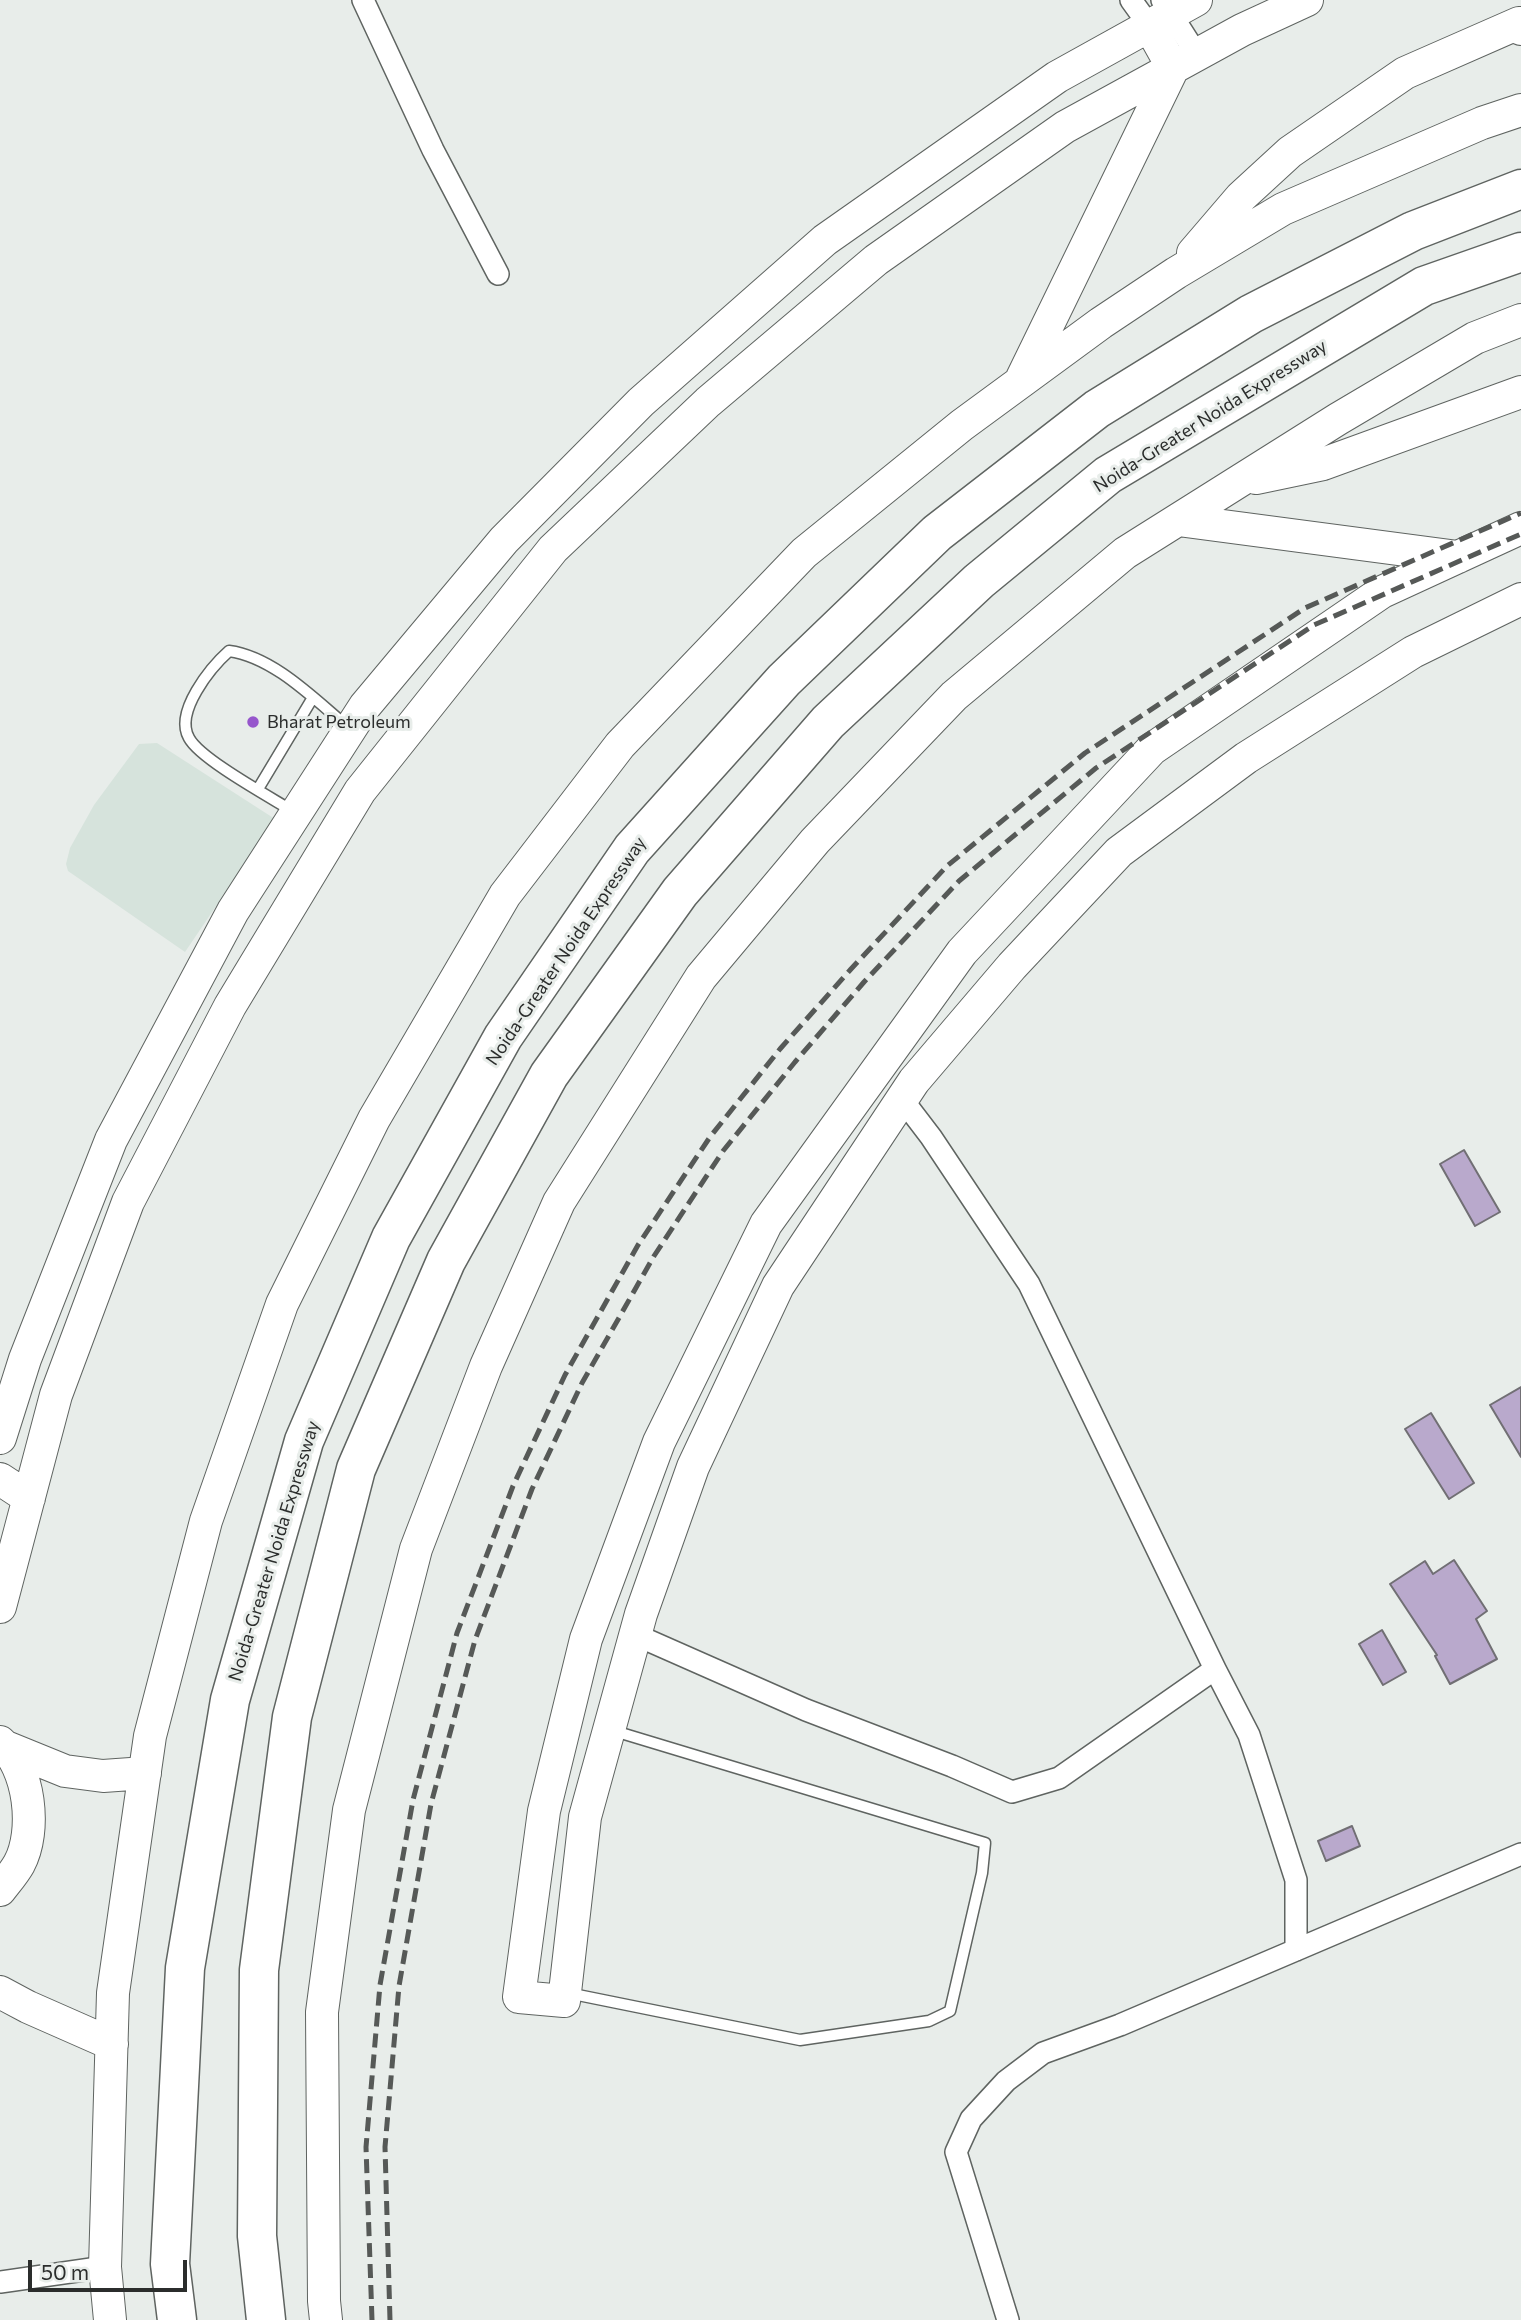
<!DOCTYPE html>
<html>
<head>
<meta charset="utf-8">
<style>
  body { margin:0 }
  #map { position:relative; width:1521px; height:2320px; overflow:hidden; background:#e8edea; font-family:Commissioner,sans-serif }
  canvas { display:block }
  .scale { position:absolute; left:28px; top:2260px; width:159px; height:32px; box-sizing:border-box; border:4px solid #2b2d2c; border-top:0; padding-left:9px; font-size:21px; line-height:24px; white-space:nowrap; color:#2b2d2c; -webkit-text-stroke:5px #e8edea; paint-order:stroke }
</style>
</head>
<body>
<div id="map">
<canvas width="1521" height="2320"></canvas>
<div class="scale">50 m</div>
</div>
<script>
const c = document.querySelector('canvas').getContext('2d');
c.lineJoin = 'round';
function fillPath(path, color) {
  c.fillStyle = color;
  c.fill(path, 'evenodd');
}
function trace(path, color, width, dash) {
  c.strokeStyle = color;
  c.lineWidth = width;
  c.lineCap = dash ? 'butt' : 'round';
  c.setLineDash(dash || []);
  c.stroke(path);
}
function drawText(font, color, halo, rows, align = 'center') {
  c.font = font + ' Commissioner,sans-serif';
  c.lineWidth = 6;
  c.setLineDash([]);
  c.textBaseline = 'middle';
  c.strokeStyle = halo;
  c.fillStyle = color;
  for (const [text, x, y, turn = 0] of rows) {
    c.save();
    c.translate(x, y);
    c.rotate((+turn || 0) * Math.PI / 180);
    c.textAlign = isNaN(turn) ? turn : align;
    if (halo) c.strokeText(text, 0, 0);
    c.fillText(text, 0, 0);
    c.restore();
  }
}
fillPath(new Path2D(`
  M157 743 275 819 185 952 68 871 66 864 70 848 94 805 139 744Z`), '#d6e3dc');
const building = new Path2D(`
  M1464 1150 1500 1212 1475 1226 1440 1164Z
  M1521 1387V1457L1490 1405Z
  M1431 1413 1474 1483 1449 1499 1405 1429Z
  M1454 1560 1487 1611 1476 1619 1497 1659 1450 1684 1435 1656 1437 1655 1390 1584 1425 1561 1433 1574Z
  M1382 1630 1406 1672 1383 1685 1359 1644Z
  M1352 1826 1360 1846 1326 1861 1318 1841Z`);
fillPath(building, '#b9a9cc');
trace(building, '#716f74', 2);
const lane = new Path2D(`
  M258 789 312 699
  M294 812C270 797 200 759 189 738 174 712 211 667 229 651 274 657 315 700 349 728
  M568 1993 800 2040 929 2021 950 2011 982 1873 985 1843 611 1730`);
const street = new Path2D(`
  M363 0 433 150 498 274
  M1131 0 1149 25
  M1162 0 1197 55
  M636 1635 806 1710 952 1766 1012 1792 1059 1778 1215 1669 1029 1284 931 1137 902 1099
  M1215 1669 1249 1735 1296 1880V1950
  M0 2282 105 2267
  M1008 2320 956 2152 971 2119 1006 2081 1043 2053 1120 2025 1521 1854`);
const secondary = new Path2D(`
  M1193 253 1241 197 1290 152 1405 73 1519 23 1521 29
  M1022 378 1173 68 1149 25
  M1256 478 1323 464 1521 392
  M1178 520 1458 557
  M1521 528 1382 592 1152 749 962 952 766 1224 659 1442 586 1639 544 1811 519 1997 564 2001 585 1817 641 1614 693 1467 778 1286 914 1081 1012 966 1119 852 1246 758 1413 652 1521 599
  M0 1438 25 1359 111 1140 233 911 365 706 504 540 641 402 825 240 1057 77 1196 0
  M0 1479 29 1498
  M0 1607 56 1395 128 1202 230 1006 360 791 553 549 708 402 876 260 1065 127 1242 30 1307 0
  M0 1742C30 1767 37 1831 19 1864 14 1873 6 1882 0 1890
  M6 1747 65 1771 103 1776 145 1773
  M0 1992 28 2007 112 2044
  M110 2320 105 2267 113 1993 150 1736 206 1521 282 1304 374 1119 505 895 620 745 804 553 962 425 1101 323 1176 273 1283 209 1482 123 1521 110
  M326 2320 324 2301 322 2012 349 1810 416 1549 486 1366 559 1202 701 977 815 841 954 696 1125 553 1338 419 1475 338 1521 320`);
const highway = new Path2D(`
  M177 2320 170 2264 185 1968 230 1700 304 1441 391 1238 503 1037 632 849 784 680 937 533 1097 409 1251 314 1413 231 1521 189
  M266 2320 257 2236 259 1970 292 1717 356 1469 446 1261 549 1075 680 892 828 722 979 581 1108 475 1424 286 1521 252`);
trace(lane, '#5f6461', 13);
trace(street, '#5f6461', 24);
trace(secondary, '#5f6461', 34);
trace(highway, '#5f6461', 41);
trace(lane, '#fff', 10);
trace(street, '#fff', 21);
trace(secondary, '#fff', 32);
trace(highway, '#fff', 38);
trace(new Path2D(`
  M372 2320 366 2147 380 1985 413 1800 457 1633 513 1486 565 1375 638 1245 710 1137 780 1049 851 969 947 866 1085 753 1305 608 1521 513
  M390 2320 385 2147 399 1986 431 1804 475 1640 532 1489 582 1383 654 1256 723 1151 795 1062 864 982 959 881 1096 768 1314 625 1521 534`), '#565957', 5, [14, 7]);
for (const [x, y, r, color] of [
  [253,722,7,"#9656cc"]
]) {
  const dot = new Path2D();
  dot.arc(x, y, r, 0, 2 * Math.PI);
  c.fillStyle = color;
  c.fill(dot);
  trace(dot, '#e8edea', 2.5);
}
drawText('18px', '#2b2d2c', '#e8edea', [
  ["Noida-Greater Noida Expressway",1210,416,-32],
  ["Noida-Greater Noida Expressway",566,951,-56],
  ["Noida-Greater Noida Expressway",274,1551,-73]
]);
drawText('18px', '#2b2d2c', '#e8edea', [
  ["Bharat Petroleum",267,722]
], 'left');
</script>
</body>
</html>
